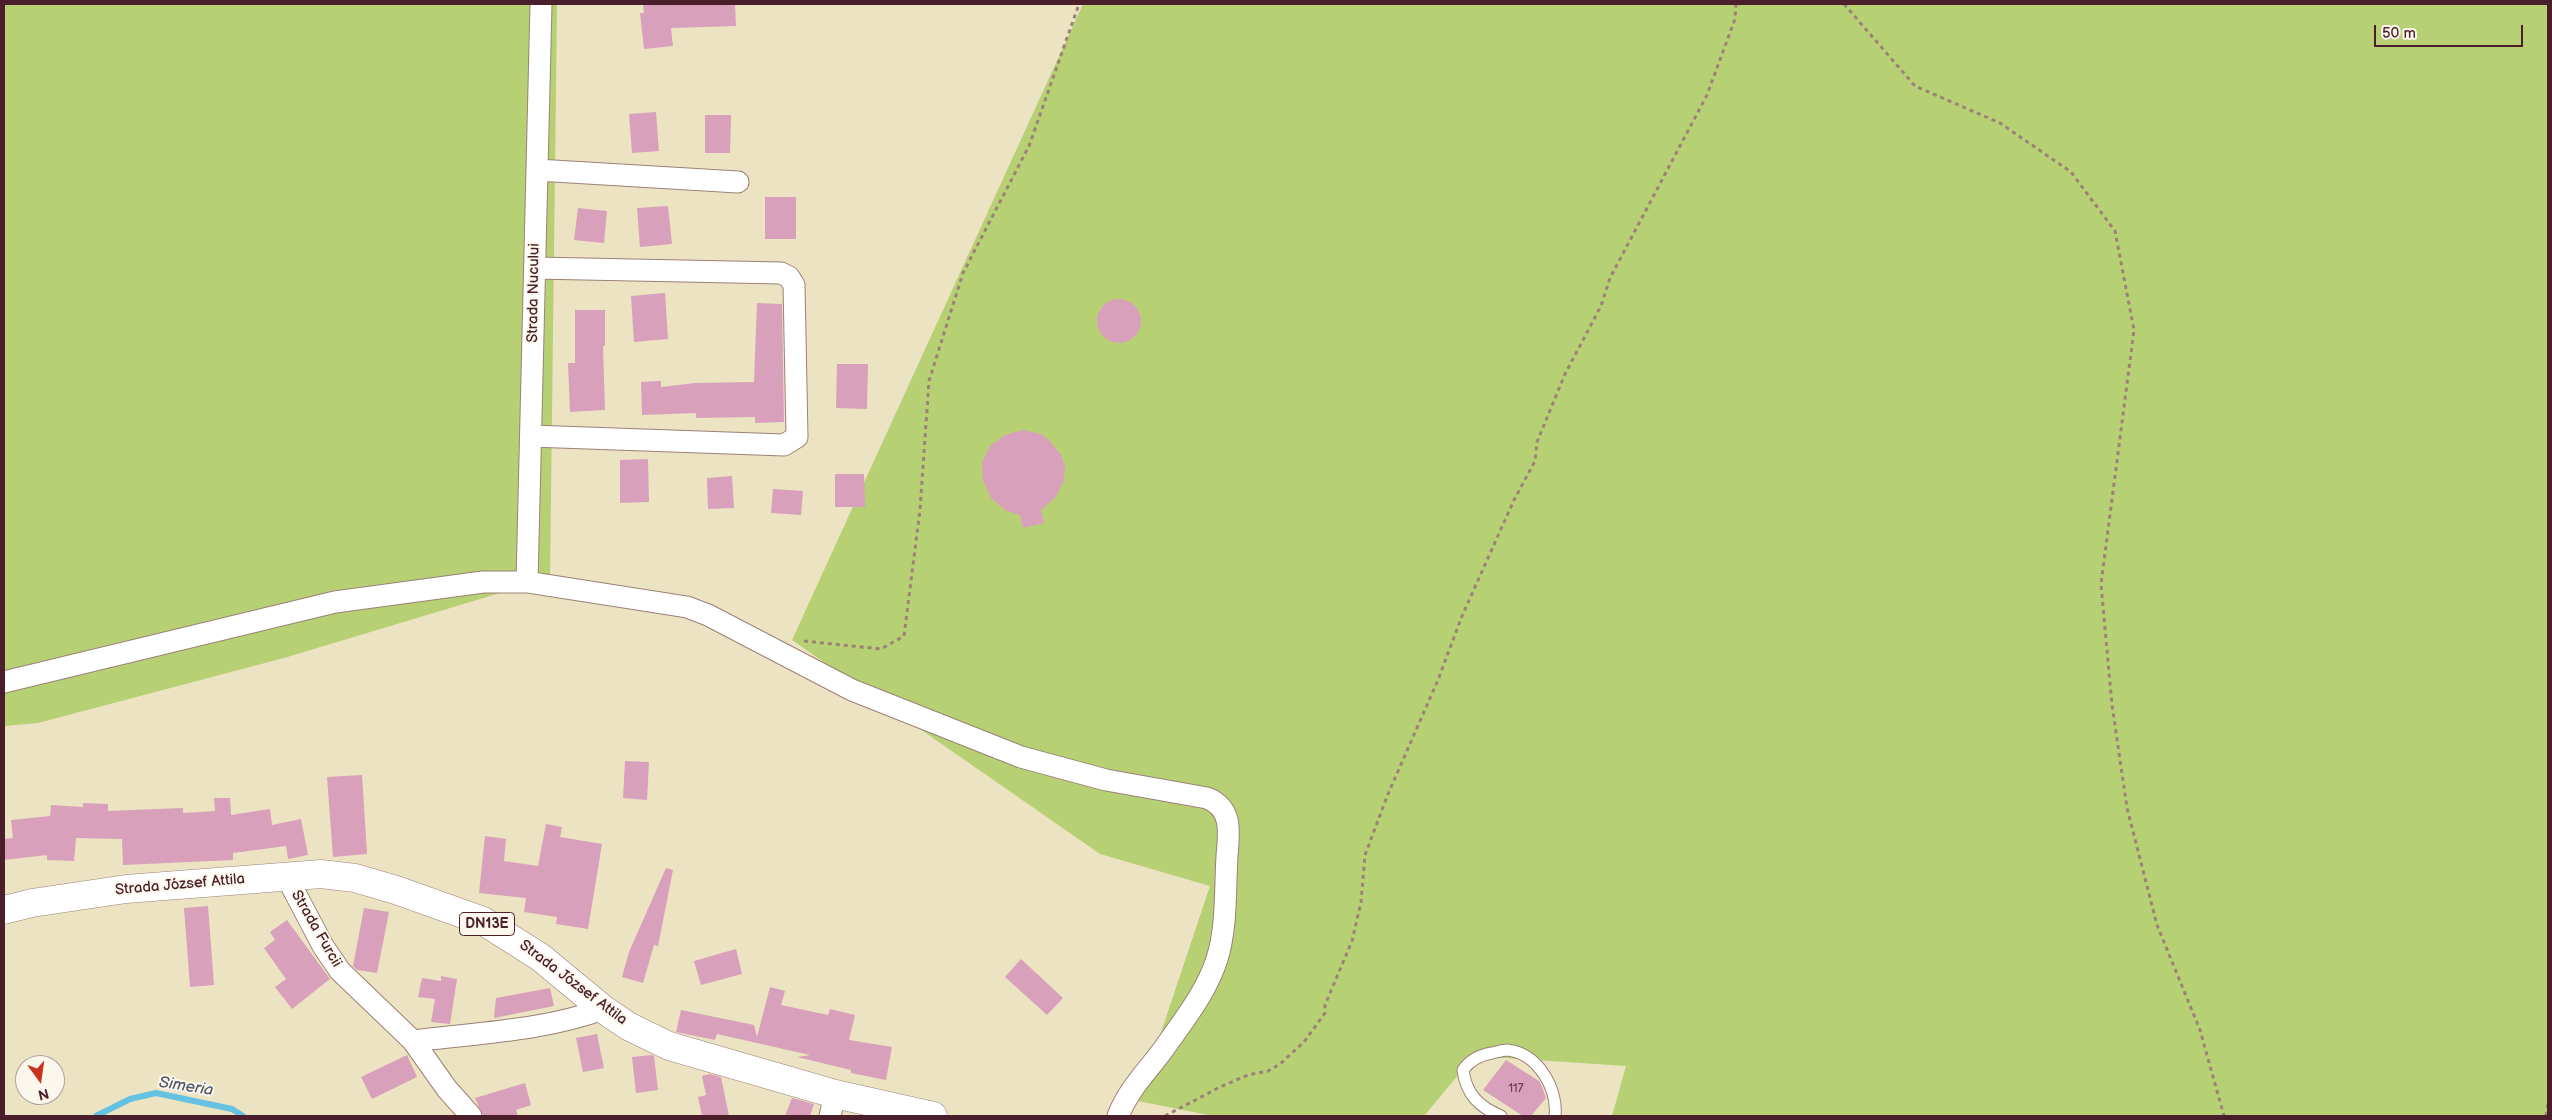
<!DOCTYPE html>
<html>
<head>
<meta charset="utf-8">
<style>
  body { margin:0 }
  #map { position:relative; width:2552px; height:1120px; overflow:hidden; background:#ece3c2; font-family:"Balsamiq Sans",sans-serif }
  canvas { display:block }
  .frame { position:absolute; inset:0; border:5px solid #4a1f2b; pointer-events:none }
  .north { position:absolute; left:15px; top:1055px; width:50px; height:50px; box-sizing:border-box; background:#fbf7ec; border:1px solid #b4a19f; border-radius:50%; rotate:166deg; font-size:14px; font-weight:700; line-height:20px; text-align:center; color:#4a1f2b }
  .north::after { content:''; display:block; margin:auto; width:18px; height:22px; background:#c8321e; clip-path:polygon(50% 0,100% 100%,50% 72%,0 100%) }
  .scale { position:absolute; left:2374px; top:25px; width:149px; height:22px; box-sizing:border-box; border:2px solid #4a1f2b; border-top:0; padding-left:6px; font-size:15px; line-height:18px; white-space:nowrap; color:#4a1f2b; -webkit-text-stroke:4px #fbf7ec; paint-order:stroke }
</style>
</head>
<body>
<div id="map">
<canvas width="2552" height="1120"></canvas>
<div class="frame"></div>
<div class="north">N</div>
<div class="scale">50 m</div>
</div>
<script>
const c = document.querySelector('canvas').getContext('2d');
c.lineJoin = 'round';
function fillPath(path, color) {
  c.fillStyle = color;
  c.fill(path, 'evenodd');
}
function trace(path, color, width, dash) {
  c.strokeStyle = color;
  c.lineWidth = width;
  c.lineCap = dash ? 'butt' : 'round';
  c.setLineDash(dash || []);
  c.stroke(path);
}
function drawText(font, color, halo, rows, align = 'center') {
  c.font = font + ' "Balsamiq Sans",sans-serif';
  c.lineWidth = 4;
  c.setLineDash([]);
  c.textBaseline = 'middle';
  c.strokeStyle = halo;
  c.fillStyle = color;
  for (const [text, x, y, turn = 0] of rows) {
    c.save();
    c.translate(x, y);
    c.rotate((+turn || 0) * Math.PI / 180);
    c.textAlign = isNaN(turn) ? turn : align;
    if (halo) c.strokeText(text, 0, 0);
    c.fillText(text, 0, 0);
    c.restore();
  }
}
fillPath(new Path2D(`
  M4 4H557L550 578 284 658 38 723 4 726Z
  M1083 4H2548V1116H1612L1626 1066 1474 1056 1424 1116H1213L1138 1101 1210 886 1100 854 792 640Z`), '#b8d074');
trace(new Path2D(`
  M96 1116 130 1099 156 1093 232 1109 243 1116`), '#65c2e3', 6);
fillPath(new Path2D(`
  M643 4H735L736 26 671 28 673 46 644 49 640 13H644Z
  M656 112 659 151 632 153 629 114Z
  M705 115H731L730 153H705Z
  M765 197H796V239H765Z
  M668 206 672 244 640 247 637 208Z
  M578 208 607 211 604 243 574 240Z
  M665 293 668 339 634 342 631 296Z
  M1097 321a22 22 0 1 1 44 0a22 22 0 1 1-44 0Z
  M757 303 782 304 784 422 755 423V417L696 418V413L642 415 641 382 661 381V387L695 383 754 382Z
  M575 310H605V346H603L605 410 570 412 568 363H575Z
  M837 364H868L867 409 836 408Z
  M1023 430 1041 434 1049 440 1061 455 1065 467 1064 480 1056 497 1041 510 1044 523 1023 528 1020 515 1005 510 991 498 983 481 982 463 990 446 1005 435Z
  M648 459 649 502 620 503V460Z
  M835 474H864L865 507H835Z
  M732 476 734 508 708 509 707 478Z
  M773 489 803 491 801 515 771 513Z
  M625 761 649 762 647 800 623 798Z
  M362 775 367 854 333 857 327 777Z
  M214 798H230L231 815 270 809 272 825 301 819 308 855 288 859 286 846 233 853V860L123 865 122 839 76 838 74 861 47 860V855L4 860V839L13 838 11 820 50 816 51 805 83 807V803L108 804V811L183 808V813L215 811Z
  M546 824 562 827 560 837 602 844 588 929 556 924 557 917 524 912 526 898 479 893 485 836 506 839 504 861 538 866Z
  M666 868 673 870 658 946 654 945 643 983 622 977 629 952Z
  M208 906 214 985 190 987 184 908Z
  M364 908 389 912 377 973 357 970 353 966Z
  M287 920 330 979 292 1009 275 987 286 979 264 948 275 940 270 932Z
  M736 949 742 974 701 985 694 961Z
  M1021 959 1063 998 1047 1015 1005 977Z
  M441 976 457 979 450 1024 431 1022 435 999 418 997 422 978 441 981Z
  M770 987 785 991 781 1005 828 1015 830 1009 855 1015 849 1040 892 1047 886 1080 851 1073V1070L797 1057 810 1055 717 1034 715 1040 676 1032 681 1010 754 1025 757 1037Z
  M550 988 554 1006 494 1018 496 998Z
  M597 1034 604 1068 583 1072 576 1038Z
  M407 1055 417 1077 372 1099 361 1077Z
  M652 1055 654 1056 658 1090 636 1093 632 1057Z
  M1506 1060 1539 1081 1542 1087 1546 1098 1531 1116H1523L1483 1090Z
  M710 1074 721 1077 729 1116H702L698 1097 706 1095 702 1076Z
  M525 1083 531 1105 516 1110 518 1116H483L475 1098Z
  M792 1098 814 1104 810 1116H785Z`), '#d8a0ba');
const lane = new Path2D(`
  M1501 1116C1479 1107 1466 1094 1463 1070 1470 1060 1479 1055 1492 1053 1497 1052 1503 1050 1507 1050 1538 1053 1558 1089 1555 1116`);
const street = new Path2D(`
  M537 170 738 182
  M531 436 784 445 797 437 794 285 789 277 781 273 535 268
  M527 582 541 4
  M4 682 335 602 483 582H527L687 607 708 615 852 690 1021 757 1106 780 1207 798C1233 808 1229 833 1227 856 1225 889 1227 927 1217 959 1207 991 1184 1020 1165 1047 1148 1071 1129 1088 1118 1116
  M289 876 292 887 323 946 340 971 413 1041 447 1089 471 1116
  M413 1041C476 1033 543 1031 603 1009
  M830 1116 835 1094`);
const primary = new Path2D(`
  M4 910 32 903 126 889 321 874 355 878 396 890 483 921 540 957 603 1009 628 1026 669 1046 835 1094 933 1116`);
trace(lane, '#9b8176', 13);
trace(street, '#9b8176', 23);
trace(primary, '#9b8176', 29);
trace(new Path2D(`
  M1844 4 1915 86 2000 123 2071 172 2115 231 2134 330 2101 584 2112 705 2127 808 2157 925 2200 1030 2224 1116
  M804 641 881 649 904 636 920 510 929 381 963 273 1029 146 1079 4
  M1165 1116 1220 1087 1248 1075 1268 1071 1280 1064 1304 1042 1325 1013V1005L1352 941 1361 902 1365 855 1388 794 1438 680 1462 616 1514 500 1535 461 1537 442 1565 374 1601 306 1610 278 1707 95 1735 19 1736 4
  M2546 1116 2548 1104`), '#9b8176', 3, [4, 4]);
trace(lane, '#fff', 11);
trace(street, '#fff', 21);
trace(primary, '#fff', 28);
drawText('12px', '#6e3f4f', null, [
  ["117",1516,1089]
]);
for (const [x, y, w] of [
  [487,924,55]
]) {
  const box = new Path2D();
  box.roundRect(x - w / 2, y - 11.5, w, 23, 4);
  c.fillStyle = '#fbf7ec';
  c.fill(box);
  trace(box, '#4a1f2b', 1);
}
drawText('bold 14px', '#4a1f2b', null, [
  ["DN13E",487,924]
]);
drawText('15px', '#4a1f2b', '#fbf7ec', [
  ["Strada Nucului",534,293,-89],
  ["Strada József Attila",180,885,-5],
  ["Strada Furcii",316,929,60],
  ["Strada József Attila",573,983,37]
]);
drawText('italic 16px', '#53586b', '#fbf7ec', [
  ["Simeria",186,1087,9]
]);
</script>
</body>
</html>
